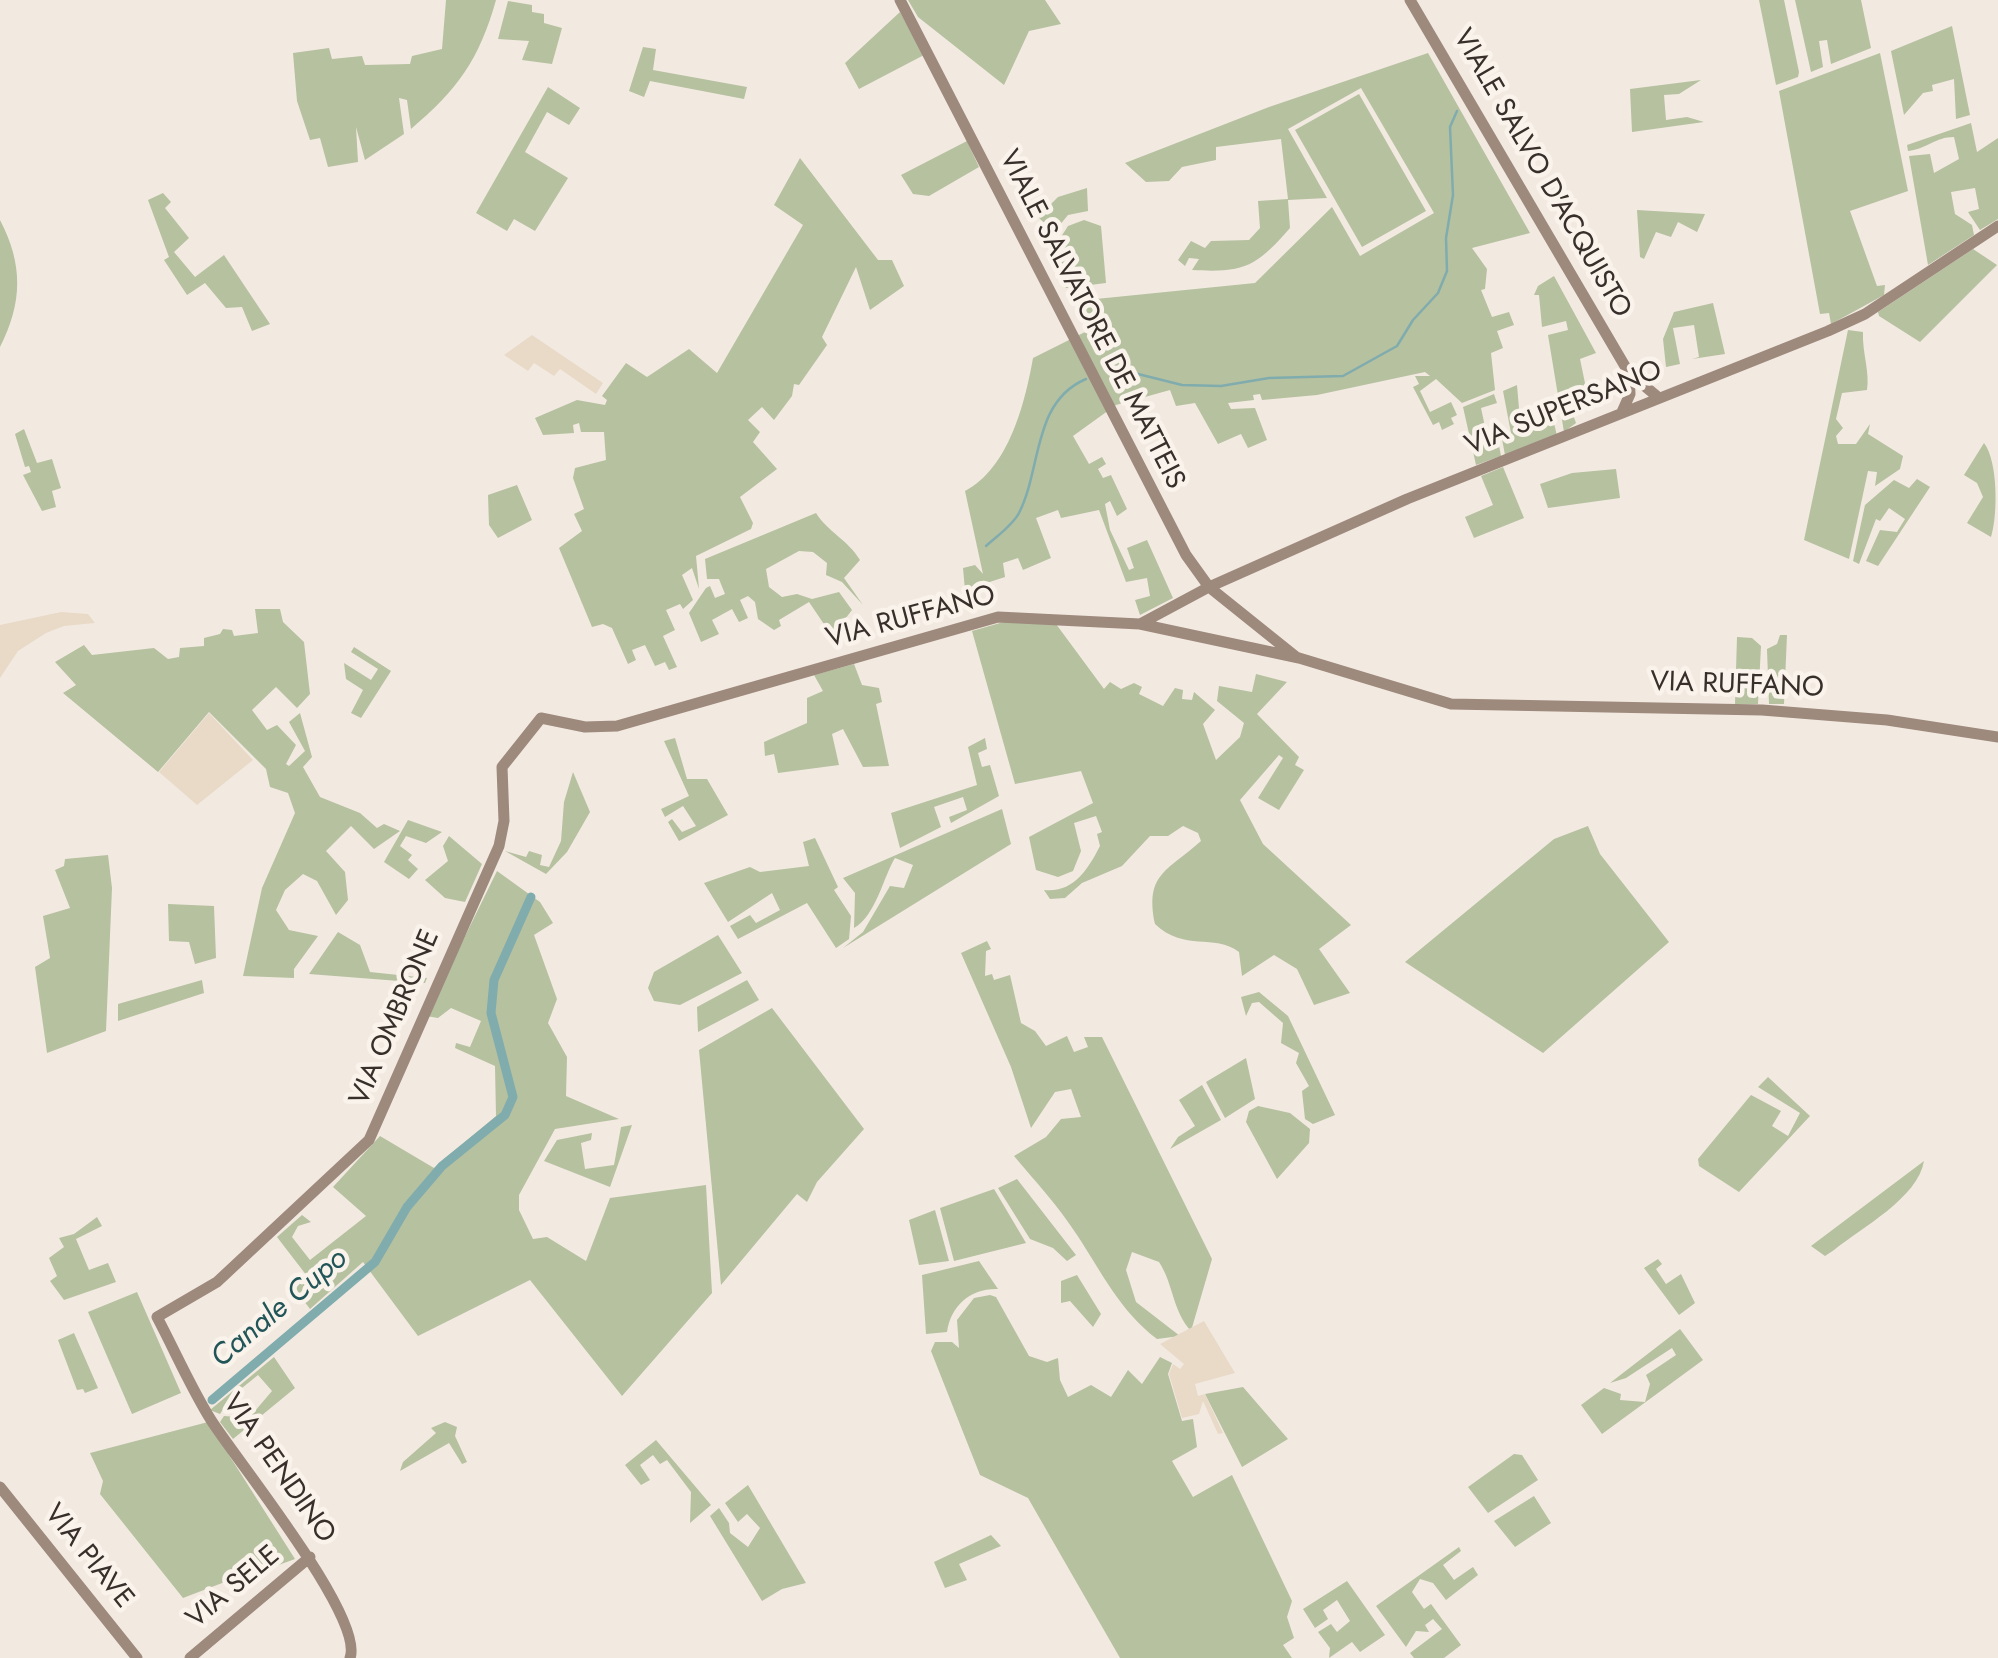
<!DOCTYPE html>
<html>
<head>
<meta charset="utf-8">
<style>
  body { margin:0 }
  canvas { display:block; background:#f2e9e0 }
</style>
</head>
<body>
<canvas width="1998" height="1658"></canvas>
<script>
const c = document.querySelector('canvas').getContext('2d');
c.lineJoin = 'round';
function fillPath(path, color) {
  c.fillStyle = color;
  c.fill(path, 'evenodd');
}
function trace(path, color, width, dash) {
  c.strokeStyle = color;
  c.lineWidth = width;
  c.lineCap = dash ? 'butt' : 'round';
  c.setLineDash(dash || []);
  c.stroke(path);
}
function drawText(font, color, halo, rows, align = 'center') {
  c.font = font + ' Jost,sans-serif';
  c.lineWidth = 9;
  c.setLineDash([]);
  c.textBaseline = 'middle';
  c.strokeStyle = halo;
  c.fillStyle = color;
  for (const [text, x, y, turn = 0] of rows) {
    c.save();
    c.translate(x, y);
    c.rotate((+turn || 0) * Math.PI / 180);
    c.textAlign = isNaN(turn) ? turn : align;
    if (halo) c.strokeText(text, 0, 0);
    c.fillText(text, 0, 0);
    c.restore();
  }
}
fillPath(new Path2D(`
  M446 0H496C479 60 458 89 411 129L407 100 399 98 404 134 365 160 356 127 358 162 328 167 320 138 310 140 297 101 293 53 329 48 332 59 362 56 365 65 410 64 412 56 442 49Z
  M908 0H1045L1061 24 1029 31 1004 85 918 17Z
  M1759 0H1784L1799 72 1798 77 1776 85Z
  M1795 0H1861L1871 48 1831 64 1827 40 1819 41 1823 67 1811 72Z
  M508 1 532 5V12L544 14V23L562 28 552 64 522 60 529 41 498 39Z
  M900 12 924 55 859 89 845 63Z
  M1952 26 1970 115 1956 119 1954 79 1932 85 1933 91 1923 93 1904 115 1891 51Z
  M643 47 656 49 653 70 747 87 744 99 650 81 644 97 629 91Z
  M1428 53 1530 233 1472 248 1487 269 1485 289 1481 290 1492 317 1509 312 1514 325 1497 331 1503 348 1491 353 1495 390 1462 403 1436 379 1420 391 1430 412 1451 402 1457 415 1451 418 1454 424 1442 430 1439 422 1433 425 1413 387 1419 384 1415 376H1430L1425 372 1317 395 1262 400 1260 394 1253 395 1254 400 1228 403 1231 409 1255 408 1267 440 1248 448 1241 434 1218 444 1195 403 1176 406 1170 390 1116 405 1073 436 1089 464 1102 457 1106 464 1098 469 1103 478 1111 475 1127 509 1117 516 1110 501 1105 504 1110 530 1129 570 1134 568 1127 548 1147 540 1173 598 1140 615 1135 600 1150 596 1147 578 1126 582 1099 510 1061 518 1058 510 1036 518 1051 558 1023 570 1018 558 1003 563 1005 577 965 590 963 568 975 565 983 574 965 491C1009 468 1025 403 1033 358L1091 329 1076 301 1255 283 1332 207 1360 256 1434 213 1361 88 1288 129 1327 198 1288 200 1290 228C1256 267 1244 273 1192 270L1199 259 1189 258 1185 266 1178 260 1191 241 1205 248 1211 241 1249 240 1260 228 1258 201 1288 199 1281 139 1216 147V160L1182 167 1169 181 1146 182 1125 163 1269 107Z
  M1880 53 1908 191 1850 211 1877 286 1885 285 1884 295 1831 324 1829 313 1820 314 1779 91Z
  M1701 80 1679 94 1664 95 1666 120 1687 117 1704 122 1632 132 1630 89Z
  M548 87 580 108 569 125 547 112 525 152 568 178 535 231 514 219 507 231 476 213Z
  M1359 94 1426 211 1362 247 1295 130Z
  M1971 123 1977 152 1998 138V219L1980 230 1968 212 1979 209 1975 188 1951 192 1955 214 1972 225 1974 235 1928 265 1909 156 1930 154 1934 173 1959 159 1954 137C1935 137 1927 149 1908 151L1907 145Z
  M967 141 979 167 929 196 913 194 901 175Z
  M800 158 878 260H892L904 286 870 310 856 267 822 337 827 345 799 385 794 384 792 396 774 420 762 407 748 420 760 432 753 442 777 469 740 497 753 523 751 529 696 556 699 589 692 568 682 575 693 600 683 609 680 604 666 610 675 630 663 636 677 667 669 670 665 662 655 666 645 645 632 650 636 660 628 664 612 628 603 624 592 627 559 548 582 531 574 514 584 509 573 478 575 468 606 460 604 432H581L579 423 573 425 574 433 543 435 535 418 577 400 605 405 607 400 602 396 626 363 647 377 689 349 717 373 803 225 774 205Z
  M1087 188 1088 211 1068 215 1054 232 1038 217 1058 197Z
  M163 193 171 202 165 208 189 238 174 252 195 277 224 255 270 324 252 331 242 307 226 308 205 283 187 295 164 260 169 257 148 200Z
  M1637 210 1705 214 1697 232 1678 222 1671 237 1656 232 1644 259 1640 257Z
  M0 220C23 264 23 302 0 347Z
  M1084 220 1101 226 1106 283 1066 288 1052 251 1068 226Z
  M1973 249 1997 265 1920 342 1879 316 1878 312Z
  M1554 276 1596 353 1580 359 1586 388 1561 393 1564 410 1571 409 1576 423 1564 432 1548 335 1568 330 1566 321 1542 327 1539 295H1534L1538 286Z
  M1713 303 1725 354 1692 359 1699 357 1694 325 1673 328 1680 364 1666 367 1663 339 1674 312Z
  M1848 330 1863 332C1862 352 1870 372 1867 390L1842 393 1836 419 1843 428 1836 436 1838 444H1856L1870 424 1868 434 1903 456 1900 469 1875 486 1877 472 1868 471 1849 559 1804 540Z
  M1517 385 1520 420 1538 418 1540 425 1554 423 1557 436 1505 455 1502 439 1511 433 1503 391Z
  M1494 394 1497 403 1481 408 1487 436 1498 440 1501 456 1476 465 1463 407Z
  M24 429 37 463 52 459 61 488 52 491 56 507 42 511 23 475 31 472 29 466 25 467 15 434Z
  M1984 443C1998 461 1998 515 1991 537L1967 523 1983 497 1977 483 1964 475Z
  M1503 467 1524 518 1474 538 1465 517 1493 505 1481 476Z
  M1616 469 1620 498 1548 508 1540 484 1572 473Z
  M1917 479 1930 487 1878 566 1866 561 1880 530 1897 532 1905 519 1889 508 1880 521 1876 519 1859 564 1853 561 1865 505 1894 480 1909 488Z
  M517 485 532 520 498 538 489 525 488 495Z
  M816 513C828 532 848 540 860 560L844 578 863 605 842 582 826 575 827 563 813 552 799 551 766 569 769 587 782 597 797 594 812 599 839 592 852 610 832 636 809 602 779 620 781 626 774 630 758 619 755 602 748 596 740 600 748 618 739 622 732 609 712 620 719 634 701 642 689 613 706 588 710 586 715 598 725 594 719 579H707L705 559Z
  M255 609H280L283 622 304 642 310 694 297 708 276 687 252 710 267 730 277 725 296 745 286 764 289 766 305 751 289 722 300 713 312 757 303 767 320 797 360 813 377 828 384 824 400 831 374 849 351 826 326 851 345 872 348 900 336 915 317 881 303 874 285 890 276 910 289 930 318 936 294 969V978L243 976 262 888 295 813 288 793 270 787 266 769 209 712 158 772 63 693 76 685 55 662 84 645 92 655 154 648 168 659 179 657 180 648 204 646V638L220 634 223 629 232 630 234 636 258 633Z
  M1007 621 1056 624 1104 689 1110 682 1121 689 1134 683 1142 687 1139 694 1163 706 1175 688 1183 690 1182 699 1192 700 1194 692 1215 710 1203 724 1216 760 1240 737 1244 723 1217 701 1219 686 1252 692 1256 674 1287 682 1257 714 1299 757 1295 765 1304 770 1279 810 1258 798 1283 758 1279 755 1240 800 1263 844 1351 925 1319 949 1350 993 1314 1005 1297 969 1274 955 1242 976 1239 952C1214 933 1184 952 1155 924 1145 874 1166 872 1201 841L1198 833 1183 826 1168 836H1150L1122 866 1082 883 1065 898 1050 899 1044 890C1074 893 1088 869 1100 846L1097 834 1102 832 1096 816 1074 823 1081 851 1073 871 1058 877 1036 870 1029 837 1093 803 1081 771 1015 784 972 631Z
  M1780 635H1787L1784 704H1769L1767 649 1777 644Z
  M1737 637 1752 638 1761 646 1758 704H1735Z
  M354 647 391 671 361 718 351 713 363 690 346 679 344 663 371 680 378 669 351 652Z
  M854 664 862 685 879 688 882 702 876 704 889 766 863 767 843 729 832 734 839 765 778 773 774 754 765 756 764 742 807 723V698L823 691 814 675Z
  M675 738 687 779H707L728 815 679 841 668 822 672 819 682 832 696 826 683 806 665 817 661 809 689 796 664 741Z
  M985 738 987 749 978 753 982 767 990 765 999 796 951 823 949 817 967 810 963 797 934 807 941 827 900 848 891 813 977 785 968 747Z
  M573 772 590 812 567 852 546 874 505 851 526 857 529 851 542 855 540 865 549 867 561 841 564 802Z
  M1002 809 1011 844 843 948 863 932 890 886 904 888 913 865 895 858C884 875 876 916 854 928L855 893 843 878Z
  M408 820 442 832 426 843 406 836 400 846 412 855 408 860 418 869 409 879 384 862Z
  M1588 826 1600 854 1669 942 1543 1053 1405 962 1554 839Z
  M449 836 482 864 465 902 445 898 425 880 448 861 443 846Z
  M815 838 838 887 834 890 851 916 849 939 836 948 807 903 738 939 730 926 750 915 756 923 780 910 772 893 728 922 704 883 750 867 760 872 809 866 803 842Z
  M108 855 112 888 106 1031 47 1053 35 967 50 958 43 916 70 908 55 870 64 866 65 859Z
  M497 871 540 902 553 923 534 935 557 999 548 1023 567 1057 566 1096 619 1119 555 1129 519 1195V1210L533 1239 547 1237 586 1261 610 1198 706 1185 712 1293 622 1396 530 1280 418 1336 363 1262 310 1309 295 1289 307 1276 277 1237 302 1215 311 1222 298 1226 292 1237 310 1260 366 1216 333 1187 380 1136 434 1168 496 1116 495 1066 455 1048 456 1043 470 1047 481 1021 451 1008 438 1018 426 1016Z
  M168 904 214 906 216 958 195 964 189 942 169 941Z
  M338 932 360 945 370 972 427 978 425 983 309 974Z
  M718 935 742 973 680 1005 654 1001 648 988 654 972Z
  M987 941 991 949 986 951 985 976 992 974 994 980 1010 975 1021 1023 1035 1031 1046 1046 1067 1036 1074 1052 1088 1047 1084 1037H1102L1212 1259 1191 1331C1172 1310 1174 1285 1159 1262L1132 1252 1126 1270 1136 1302 1180 1336 1157 1339C1120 1311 1102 1273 1077 1235 1059 1207 1036 1182 1014 1156L1046 1137 1061 1119 1081 1117 1071 1089 1055 1092 1031 1128 1011 1067 961 953Z
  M202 980 204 993 118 1021V1004Z
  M747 980 759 1000 698 1032 697 1007Z
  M1259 992 1288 1016 1335 1115 1313 1124 1305 1119 1302 1091 1309 1086 1296 1063 1299 1053 1281 1043 1283 1023 1259 1002 1252 1003 1246 1016 1241 997Z
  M772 1008 864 1129 817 1182 807 1202 797 1194 721 1285 699 1050Z
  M1246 1058 1255 1099 1225 1118 1206 1082Z
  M1768 1077 1810 1116 1739 1192 1699 1166 1698 1159 1751 1095 1781 1111 1772 1126 1788 1136 1800 1113 1758 1087Z
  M1202 1085 1221 1120 1170 1149 1178 1137 1195 1126 1179 1100Z
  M1258 1106 1290 1113 1310 1129 1309 1143 1277 1179 1246 1122 1249 1111Z
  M632 1125 610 1187 544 1161 557 1140 592 1133 591 1140 581 1143 585 1169 614 1165 621 1127Z
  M1924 1161C1918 1198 1861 1228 1834 1250L1825 1256 1811 1246Z
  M1017 1179 1076 1255 1067 1261 1053 1248 1030 1239 998 1188Z
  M994 1189 1026 1243 954 1261 940 1208Z
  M935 1210 949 1261 919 1265 909 1220Z
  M97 1217 102 1226 76 1239 89 1270 108 1263 116 1282 64 1300 50 1281 57 1276 49 1258 64 1247 59 1238 74 1234Z
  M1658 1259 1662 1264 1656 1269 1666 1284 1681 1274 1695 1303 1679 1315 1644 1268Z
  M979 1261 998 1289C971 1288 951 1305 947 1332L926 1334 922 1275Z
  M1077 1275 1101 1314 1093 1327 1070 1301 1061 1303V1281Z
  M137 1292 181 1393 132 1414 88 1312Z
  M990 1295 996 1297 1029 1356 1047 1362 1058 1358 1060 1380 1068 1397 1091 1385 1111 1397 1128 1370 1142 1384 1160 1357 1172 1363 1168 1374 1182 1421 1193 1419 1197 1447 1172 1461 1193 1497 1232 1475 1292 1601 1287 1617 1294 1638 1283 1645 1292 1658H1120L1028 1498 980 1475 931 1351 935 1342H952L959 1348 957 1320 974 1298Z
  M1680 1329 1703 1360 1602 1434 1581 1405 1604 1388 1621 1394 1620 1400 1645 1402 1650 1384 1646 1375 1676 1355 1672 1348 1626 1378 1610 1383Z
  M74 1333 98 1388 85 1393 83 1389 77 1390 58 1340Z
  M274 1357 295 1388 233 1439 220 1422 224 1416 249 1418 272 1391 258 1375 231 1397 220 1414 210 1410Z
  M1243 1387 1288 1439 1242 1467 1205 1394Z
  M208 1422 295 1559 243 1578 235 1569 225 1574 230 1580 183 1598 100 1494 103 1481 90 1453Z
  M445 1422 457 1427 455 1436 467 1462 462 1464 449 1443 400 1471 403 1462 436 1433 431 1428Z
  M656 1440 711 1505 690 1523 691 1492 667 1460 660 1464 653 1455 640 1465 650 1480 641 1485 625 1465Z
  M1514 1454 1522 1455 1538 1480 1488 1513 1468 1487Z
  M748 1485 806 1583 782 1589 762 1601 710 1516 719 1508 729 1523 730 1533 748 1547 760 1528 747 1514 738 1522 725 1503Z
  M1534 1496 1551 1523 1515 1547 1494 1521Z
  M991 1535 1001 1546 959 1564 967 1580 945 1588 934 1562Z
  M1459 1547 1461 1551 1443 1565 1454 1580 1473 1567 1478 1575 1446 1600 1433 1583 1420 1579 1412 1592 1424 1609 1431 1604 1461 1645 1444 1658H1414L1410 1653 1442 1629 1433 1619 1425 1625 1429 1632 1416 1631 1406 1647 1376 1606Z
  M1347 1581 1385 1635 1360 1652 1352 1642 1329 1658 1330 1648 1318 1632 1331 1624 1337 1632 1350 1621 1337 1600 1323 1610 1328 1619 1315 1628 1303 1609Z`), '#b6c1a0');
fillPath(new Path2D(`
  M532 335 603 383 596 394 560 369 554 376 534 363 528 371 504 355Z
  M61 612 88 614 95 623 64 626 46 633 18 651 0 678V625Z
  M209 713 253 760 197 805 159 772Z
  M1204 1321 1235 1373 1195 1384 1198 1396 1205 1394 1223 1433 1218 1434 1203 1401 1199 1414 1182 1418 1169 1374 1173 1364 1180 1369 1184 1364 1160 1344Z`), '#e9dac8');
trace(new Path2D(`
  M1110 367 1182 385 1221 386 1269 378 1343 376 1397 346 1413 320 1438 293 1447 271 1446 238 1453 195 1450 127 1457 111
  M986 546C997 536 1012 526 1019 513 1042 468 1032 402 1086 379`), '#80acae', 2.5);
trace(new Path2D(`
  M212 1400 375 1262 407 1207 442 1166 505 1115 513 1097 491 1013 494 980 531 897`), '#80acae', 9);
trace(new Path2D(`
  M900 0 1186 555 1209 587 1295 656
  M1410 0 1629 373 1659 398
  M1622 412 1630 394 1629 373
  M1140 624 1209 587 1407 499 1828 331 1865 314 1998 226
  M0 1487 137 1658
  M190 1658 310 1557
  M350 1658C365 1618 237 1461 211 1420 191 1388 175 1351 157 1317L217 1282 369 1140 499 846 504 821 502 767 541 718 585 727 617 726 998 617 1140 624 1299 658 1451 704 1762 710 1887 720 1998 737`), '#9e897d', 11);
drawText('28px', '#382f2b', '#faf3ec', [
  ["VIALE SALVO D'ACQUISTO",1541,174,60],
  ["VIALE SALVATORE DE MATTEIS",1091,320,63],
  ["VIA SUPERSANO",1564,409,-22],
  ["VIA RUFFANO",911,618,-15],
  ["VIA RUFFANO",1737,686,2],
  ["VIA OMBRONE",396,1018,-67],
  ["VIA PENDINO",278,1469,55],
  ["VIA PIAVE",88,1557,51],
  ["VIA SELE",234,1588,-40]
]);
drawText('italic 30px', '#225558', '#faf3ec', [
  ["Canale Cupo",280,1309,-40]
]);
</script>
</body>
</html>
